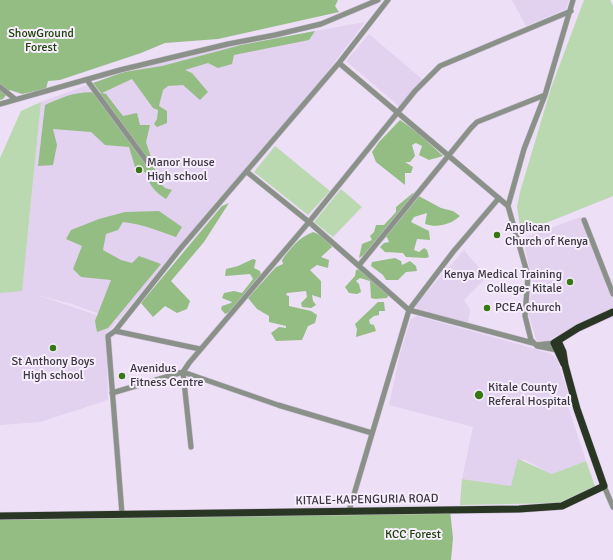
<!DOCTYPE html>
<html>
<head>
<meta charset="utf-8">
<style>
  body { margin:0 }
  canvas { display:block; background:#ecdff6 }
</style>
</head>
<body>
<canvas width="613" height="560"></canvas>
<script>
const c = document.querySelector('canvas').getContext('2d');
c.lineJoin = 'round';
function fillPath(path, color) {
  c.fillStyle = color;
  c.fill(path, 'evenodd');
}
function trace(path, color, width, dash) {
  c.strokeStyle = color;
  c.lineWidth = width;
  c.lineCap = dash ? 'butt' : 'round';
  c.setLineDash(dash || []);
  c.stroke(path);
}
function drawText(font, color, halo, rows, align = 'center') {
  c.font = font + ' Signika,sans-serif';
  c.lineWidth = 4;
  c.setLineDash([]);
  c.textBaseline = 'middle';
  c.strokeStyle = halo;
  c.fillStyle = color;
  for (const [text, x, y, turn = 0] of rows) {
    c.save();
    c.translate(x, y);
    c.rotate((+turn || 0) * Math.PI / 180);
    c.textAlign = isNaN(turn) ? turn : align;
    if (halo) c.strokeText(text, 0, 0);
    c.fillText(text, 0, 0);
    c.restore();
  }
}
fillPath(new Path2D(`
  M512 0H569L566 9 526 26Z
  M365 22 312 92 212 207 118 321 72 304 37 295 117 322 106 333 108 400 40 422 0 425V289L28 233 41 102 117 74 228 47Z
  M369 34 423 80 400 107 346 61Z
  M581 217 613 299V308L545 342H537L528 312 533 285 523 238Z
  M464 250 487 277 464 300 470 310 468 323 418 310 415 306Z
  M417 316 521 345 551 354 557 359 568 393 565 397 586 461 552 474 523 459 511 486 462 479 473 427 389 405 400 354 411 319Z`), '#e2d1ef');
fillPath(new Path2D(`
  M584 0H610L613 6V196L521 233 517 207 520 192 551 88Z
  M41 102 22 291 0 293V158L21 111Z
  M275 146 330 191 308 215 254 172Z
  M341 189 362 207 333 237 314 222Z
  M518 459 552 474 586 461 595 486 559 503 460 505 462 479 511 486Z`), '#bbd9b0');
fillPath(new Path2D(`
  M0 0H338L335 6 339 12 218 39 165 43 141 53 60 80 48 81 46 89 22 94 10 90 3 99 0 100Z
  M315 31 309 40 234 55 232 64 218 68 208 63 185 70 192 73 208 92 200 100 183 85 168 86 163 90 159 106 167 111V123L157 127 154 124 157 119 158 110 153 108 132 79 102 93 106 94 123 116 137 113 140 125H150L146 142 159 182 165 188 172 190 166 199C157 194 147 183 146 173L135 167 129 147 105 145 91 132 53 129 57 145 53 165 38 166 45 105C65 96 79 90 101 93L93 83 124 72 162 66 241 45Z
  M400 120 417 132 443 156 429 160 419 155 422 146 416 143 412 145 415 156 410 162H405L413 167 411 173H405V185L376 162 372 152 379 142Z
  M413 193 441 208 453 211 460 216C450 225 437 228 425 224L427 213 414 217 411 222 429 231 430 240 417 239 414 250 419 252 424 248 427 250 429 257 426 258 406 257 403 253 385 252 380 247 384 243 389 242 387 237 375 242 365 254 359 258 362 244 372 240 370 236 374 232 376 225H384L396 212V207Z
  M229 203 204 242 171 281 190 301 187 309 177 313 165 306 153 317 141 303 222 206Z
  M159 211 182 227 176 237C159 231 142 224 123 222L118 230 106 234 103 250 121 260 132 263 139 256 161 264 108 328 97 332 95 321 111 280 81 277 73 269 82 246 66 239 71 230 99 219 125 212Z
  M313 232 325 237 332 247 321 257 329 260 328 268 317 265 310 270 321 281V298L312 295 313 301 316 305 311 308 302 307 301 303 307 297 306 291 287 293 286 295 289 296V306L311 311 317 315 315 323 308 326 302 340 276 341 271 333 279 327 286 328V326L269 322V316L257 309 248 298 276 267 283 264 282 260C291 248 298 238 313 232Z
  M395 258 401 261 402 265 410 261 416 266 417 271 406 272 398 280H386L383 275 371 266 372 262Z
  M253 259 256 260 254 268 260 271 261 275 229 312 225 314 221 309 222 306 231 303 232 302 222 298 224 293 234 291 242 293 253 279 250 274 225 276 226 269 238 266Z
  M360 269 389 294 387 298 375 299 371 298 370 281 360 278 356 281 359 284 361 292 357 294 349 293 345 287 355 276 356 270Z
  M378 302H384L385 311H379V315L374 316 369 320 370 324 374 325 376 331 356 337 357 329 355 324Z
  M450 510 453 538 451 560H0V520Z`), '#94bd84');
const minor = new Path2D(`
  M388 0 339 63 508 206
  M87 80 148 163
  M0 87 15 99
  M0 104 120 70 228 44 275 35 321 24 378 0
  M499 198 453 252 409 310 533 343
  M584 220 613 294
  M360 264 471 128 477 122 545 95
  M115 331 200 349
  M536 345 554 343
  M557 350 537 346 531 340 525 316 528 276 508 206 524 149 545 95 573 0
  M112 393 183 372 278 405 372 433
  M191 447 183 372 189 363 309 222 247 172
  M604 486 613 507
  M349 511 409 310 309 222 415 91 440 66 571 11
  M122 514 108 336 115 331 180 249 339 63`);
const highway = new Path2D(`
  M564 364 554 343 578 328 613 312
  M0 516 519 509 562 506 604 486 577 409 565 365 563 352 558 341`);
trace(minor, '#c9bdd2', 6);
trace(highway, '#c9bdd2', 8);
trace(minor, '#8a9188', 5);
trace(highway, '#293624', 7);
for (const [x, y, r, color] of [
  [139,170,4,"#387814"],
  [497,235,4,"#387814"],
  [570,282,4,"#387814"],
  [487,308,4,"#387814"],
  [53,348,4,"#387814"],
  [122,376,4,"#387814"],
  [479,395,5,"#387814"]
]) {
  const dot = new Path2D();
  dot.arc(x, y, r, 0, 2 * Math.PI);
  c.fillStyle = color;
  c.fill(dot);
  trace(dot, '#f6eefc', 1.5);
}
drawText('12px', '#1d4308', '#f6eefc', [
  ["ShowGround",41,34],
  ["Forest",41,48],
  ["KCC Forest",413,535]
]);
drawText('12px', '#3c3740', '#f6eefc', [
  ["Manor House",147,163],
  ["High school",147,177],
  ["Anglican",505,228],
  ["Church of Kenya",505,242],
  ["Kenya Medical Training",562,275,"right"],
  ["College- Kitale",562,289,"right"],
  ["PCEA church",495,308],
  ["St Anthony Boys",53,362,"center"],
  ["High school",53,376,"center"],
  ["Avenidus",130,369],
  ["Fitness Centre",130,383],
  ["Kitale County",488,388],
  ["Referal Hospital",488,402]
], 'left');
drawText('12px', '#3c3740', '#f6eefc', [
  ["KITALE-KAPENGURIA ROAD",367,500,-1]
]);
</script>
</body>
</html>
